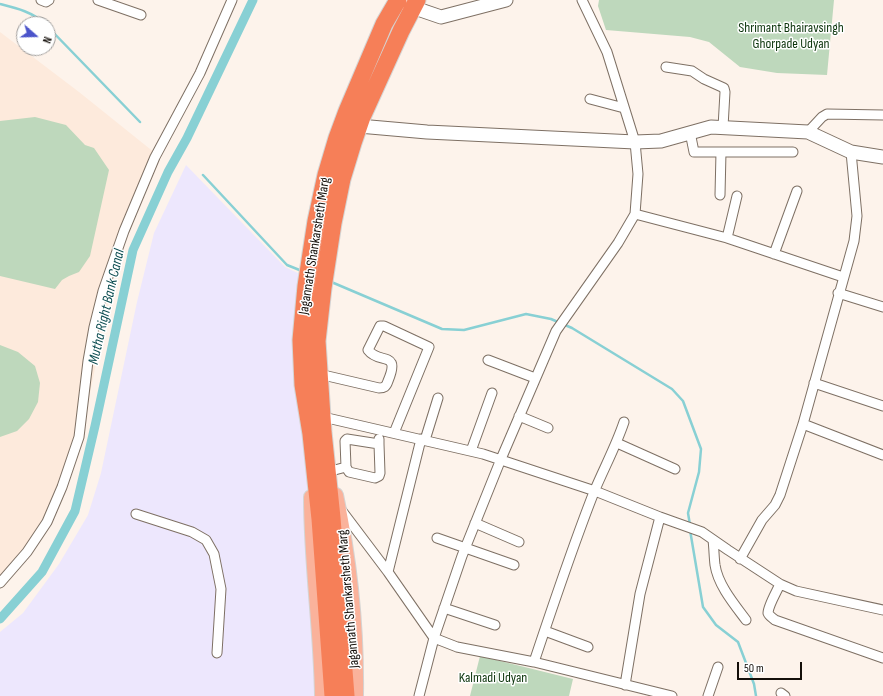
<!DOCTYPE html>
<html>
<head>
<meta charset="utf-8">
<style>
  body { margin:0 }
  #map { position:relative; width:883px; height:696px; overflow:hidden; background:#fdf3eb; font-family:"Sofia Sans Condensed",sans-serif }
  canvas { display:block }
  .north { position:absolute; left:16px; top:16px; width:40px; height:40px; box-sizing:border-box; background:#fff; border:1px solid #a19f9d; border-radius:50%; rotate:110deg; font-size:11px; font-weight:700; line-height:16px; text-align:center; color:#140f0a }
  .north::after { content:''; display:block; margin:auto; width:14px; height:18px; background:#4b54ca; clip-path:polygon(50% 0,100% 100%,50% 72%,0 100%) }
  .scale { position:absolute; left:737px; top:662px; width:65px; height:18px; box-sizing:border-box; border:2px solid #140f0a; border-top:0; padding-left:5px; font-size:12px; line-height:14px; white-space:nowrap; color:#140f0a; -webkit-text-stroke:3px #fff; paint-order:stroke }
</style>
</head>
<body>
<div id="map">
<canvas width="883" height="696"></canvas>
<div class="north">N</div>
<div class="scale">50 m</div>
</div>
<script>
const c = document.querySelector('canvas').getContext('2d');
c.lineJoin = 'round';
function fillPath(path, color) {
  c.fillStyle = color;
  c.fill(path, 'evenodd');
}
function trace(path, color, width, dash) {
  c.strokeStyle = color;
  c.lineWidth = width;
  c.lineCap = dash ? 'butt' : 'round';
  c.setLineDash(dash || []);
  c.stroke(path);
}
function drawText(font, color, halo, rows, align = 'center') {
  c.font = font + ' "Sofia Sans Condensed",sans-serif';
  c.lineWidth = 3;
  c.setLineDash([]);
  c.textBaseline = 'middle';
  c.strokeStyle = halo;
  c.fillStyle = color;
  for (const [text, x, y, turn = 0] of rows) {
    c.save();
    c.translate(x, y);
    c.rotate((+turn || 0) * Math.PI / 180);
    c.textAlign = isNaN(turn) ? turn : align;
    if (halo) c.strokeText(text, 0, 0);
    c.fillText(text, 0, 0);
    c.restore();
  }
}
fillPath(new Path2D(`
  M186 165 285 267 302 275 310 589 316 696H0V632L23 613 59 564 88 515 101 473 137 302 154 233Z`), '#ede7fd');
fillPath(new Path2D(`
  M0 32 79 92 155 153 114 274 82 433 47 521 0 581Z`), '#fdeadc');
fillPath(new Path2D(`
  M599 0H834L827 75 777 73 740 67 709 42 690 37 606 30 598 6Z
  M35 117 66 125 85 145 94 148 109 170 90 256 79 272 69 276 62 280 55 289 0 276V121Z
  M0 345 18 352 35 366 40 383 38 402 29 419 17 431 0 437Z
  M480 656 573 679 569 696H470Z`), '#bed8bc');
trace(new Path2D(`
  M0 4C16 8 33 12 45 24
  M48 27 140 122
  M203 175 287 265 302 271
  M329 281 442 329 464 330 526 314 551 319 572 328 672 389 683 401 701 449 699 472 688 513 690 525
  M690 530 703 607 716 625 738 642 754 684 756 696`), '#88d0d4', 2.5);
trace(new Path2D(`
  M0 619 42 572 75 511 95 426 133 250 168 172 187 138 253 0`), '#88d0d4', 9);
const street = new Path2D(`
  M41 0 46 2 49 0
  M98 0 141 15
  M666 67 692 71 704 79 724 88 725 92 723 127
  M590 99 624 108
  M690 132 694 152H793
  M808 132 822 117 827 114 883 115
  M720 195 721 152
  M635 214 727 238 843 277
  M727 238 737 196
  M774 254 797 191
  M838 293 883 307
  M488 360 535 378
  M319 374 379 388C384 388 386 387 388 381 401 350 379 365 368 350L380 326H384L429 347 394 433
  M814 383 883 406
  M519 416 548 428
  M323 417 483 454 595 491 660 517 702 532 728 550 780 584 796 591 883 610
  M803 424 883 455
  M425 440 438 398
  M617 443 675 469
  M471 451 492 393
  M346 467 345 441 347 439 379 444V439
  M331 471 346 467 349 472 375 478 379 476 380 473 379 444
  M342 511 388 572 434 638 457 647 534 662 672 696
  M136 514 192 532 206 540 214 554 221 589 217 653
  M475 523 519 542
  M437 538 514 565
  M713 540C714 548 714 557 715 565 718 585 734 604 746 620
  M740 559 762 520 775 505 780 495 803 424 854 241 857 216 851 152
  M388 572 421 439
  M0 583 27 552 47 522 62 487 79 437 88 361 94 327 103 291 124 231 155 157 200 73 232 0
  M780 584C777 591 768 606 768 613 769 616 773 618 775 620L883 658
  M444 608 495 625
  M545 631 588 647
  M534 662C553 605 572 548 594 492 604 468 616 446 624 422
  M625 685 640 594 660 517
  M781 693 785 696
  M419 696 434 638 462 556 501 459 556 331 618 243 635 214 638 174 635 142 607 52 582 0
  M708 696 718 667`);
const secondary = new Path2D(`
  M406 5 441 17 506 0
  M359 126 427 132 635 142 661 141 711 127 808 132 851 152 883 157`);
const primary = new Path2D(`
  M336 495C350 561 357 629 356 696
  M311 497C311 563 321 629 322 696`);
const highway = new Path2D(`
  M333 696 320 519 311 434 303 385 301 340 306 286 316 221 326 175 337 138 347 111 384 24 398 0
  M346 696 332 518 323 432 317 341 323 288 333 223 342 179 353 143 362 117 401 31 417 0`);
trace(street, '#7e7064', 11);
trace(secondary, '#7e7064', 15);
trace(primary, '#d5d4d3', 16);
trace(highway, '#d5d4d3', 19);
trace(street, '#fff', 9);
trace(secondary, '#fff', 13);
trace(primary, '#fab29b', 14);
trace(highway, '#f67f58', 17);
drawText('14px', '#0a330a', '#fff', [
  ["Shrimant Bhairavsingh",791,28],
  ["Ghorpade Udyan",791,44],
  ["Kalmadi Udyan",493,678]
]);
drawText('14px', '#140f0a', '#fff', [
  ["Jagannath Shankarsheth Marg",315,246,-81],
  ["Jagannath Shankarsheth Marg",349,599,-95]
]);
drawText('italic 15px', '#0c4d51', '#fff', [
  ["Mutha Right Bank Canal",107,307,-77]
]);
</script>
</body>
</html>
